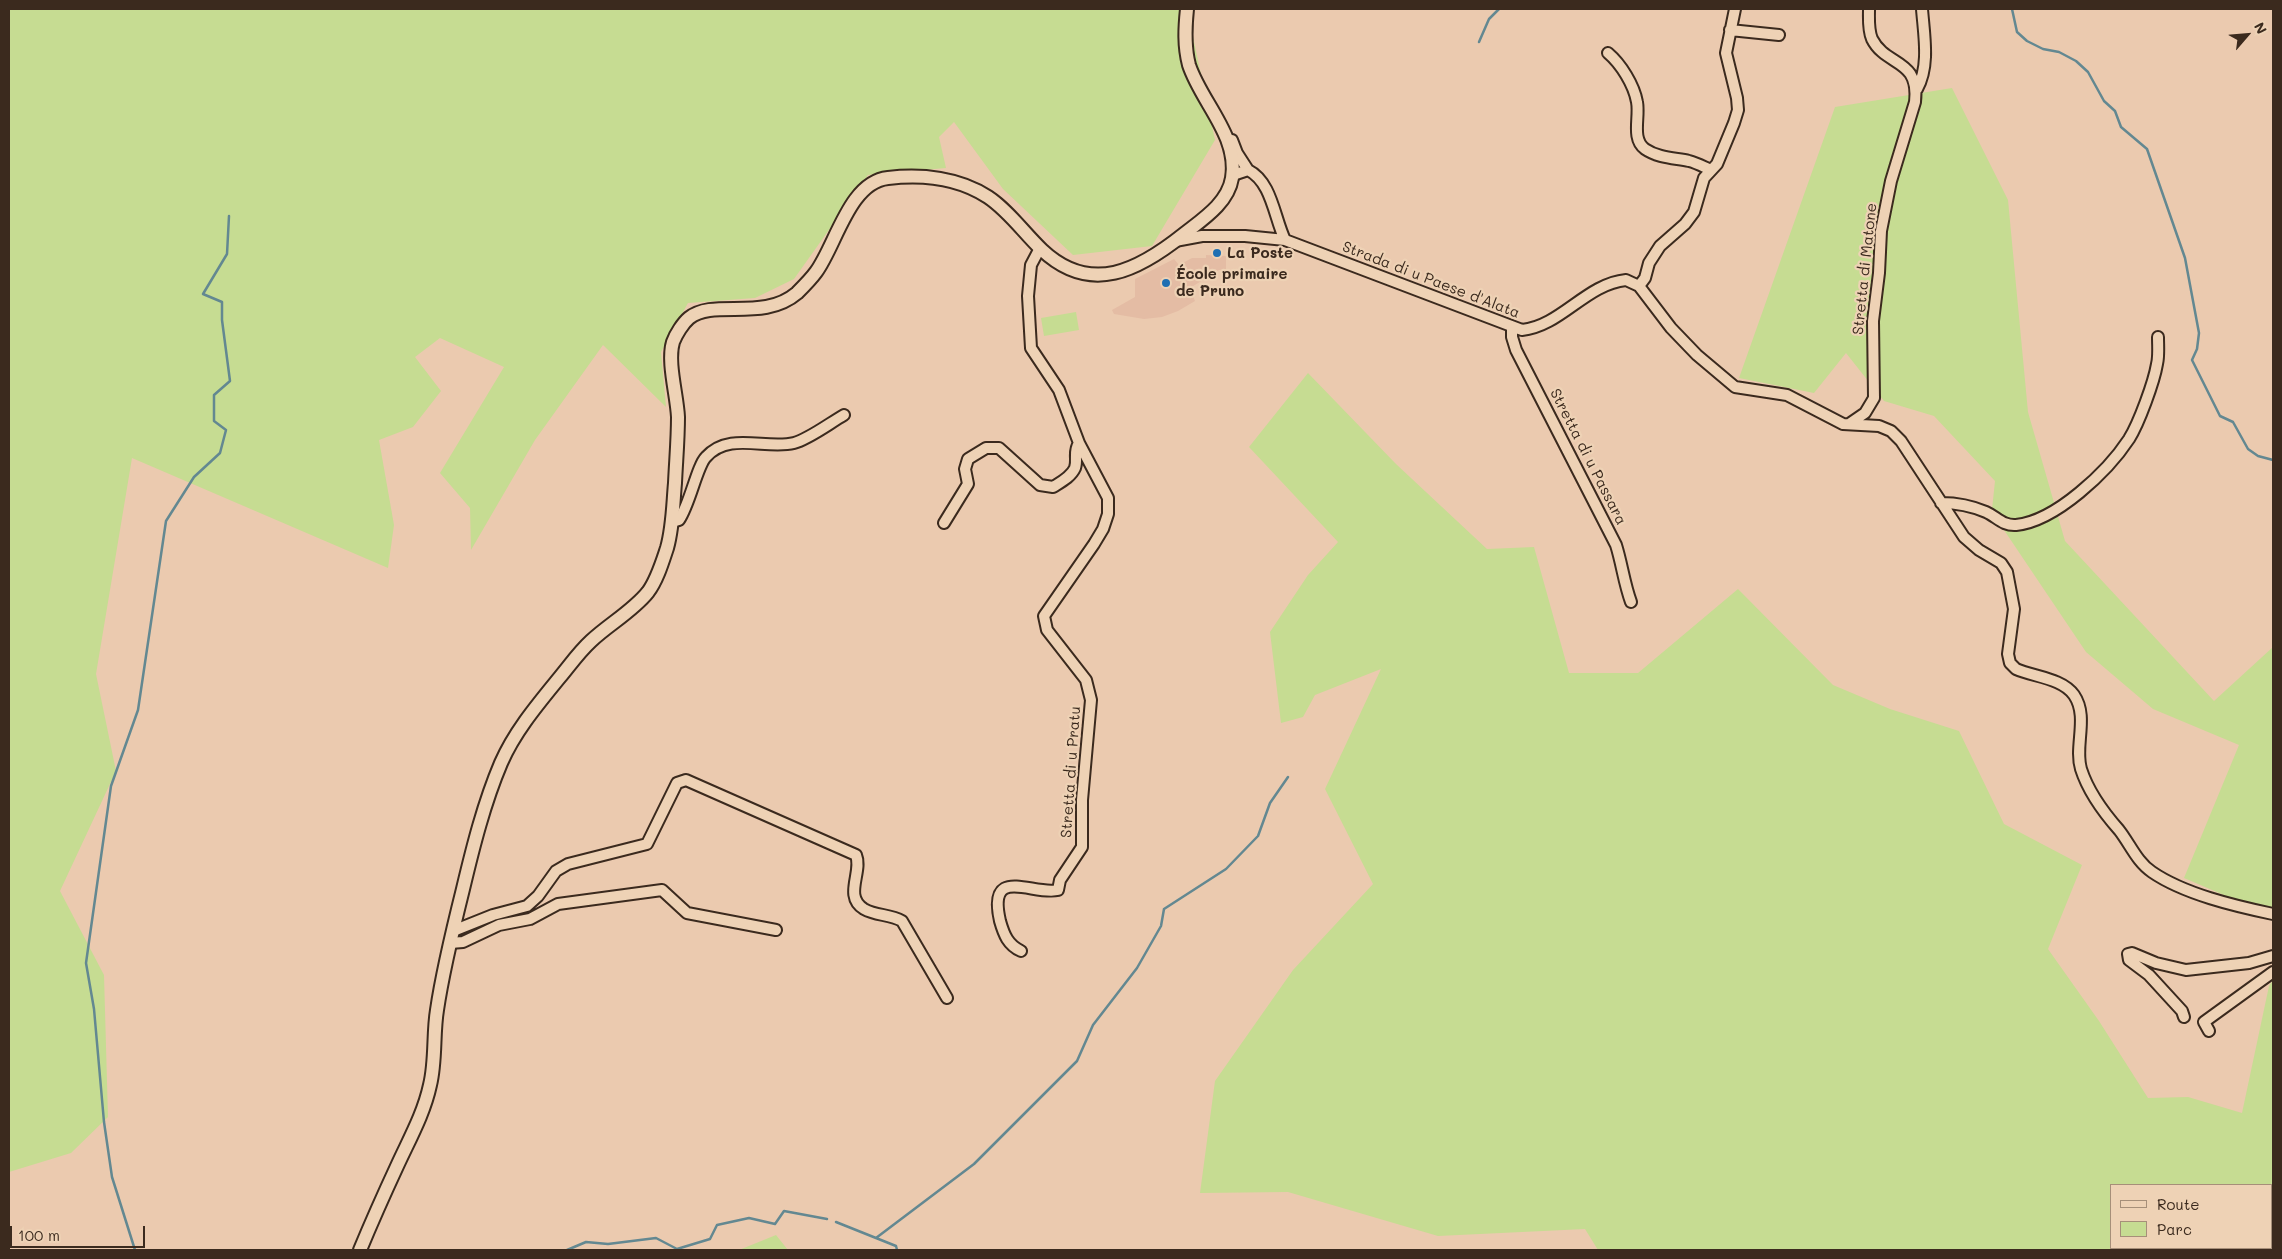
<!DOCTYPE html>
<html>
<head>
<meta charset="utf-8">
<style>
  body { margin:0 }
  #map { position:relative; width:2282px; height:1259px; overflow:hidden; background:#ebcaaf; font-family:Mali,sans-serif }
  canvas { display:block }
  .frame { position:absolute; inset:0; border:10px solid #3b2a1e; pointer-events:none }
  .legend { position:absolute; left:2110px; top:1184px; width:162px; height:65px; box-sizing:border-box; background:#eed2b5; border:1px solid #a68f79; margin:0; padding:6px 9px; list-style:none; font-size:15px; color:#3b2a1e }
  .legend li { display:flex; align-items:center; gap:10px; height:25px }
  .legend b { width:25px; border:1px solid #a68f79 }
  .north { position:absolute; left:2222px; top:10px; width:50px; height:50px; -webkit-text-stroke:4px #eed2b5; paint-order:stroke; rotate:63deg; font-size:14px; font-weight:700; line-height:20px; text-align:center; color:#3b2a1e }
  .north::after { content:''; display:block; margin:auto; width:18px; height:22px; background:#3b2a1e; clip-path:polygon(50% 0,100% 100%,50% 72%,0 100%) }
  .scale { position:absolute; left:10px; top:1226px; width:135px; height:22px; box-sizing:border-box; border:2px solid #3b2a1e; border-top:0; padding-left:6px; font-size:15px; line-height:18px; white-space:nowrap; color:#3b2a1e; -webkit-text-stroke:4px #eed2b5; paint-order:stroke }
</style>
</head>
<body>
<div id="map">
<canvas width="2282" height="1259"></canvas>
<div class="frame"></div>
<ul class="legend">
<li><b style="height:6px;background:#eed2b5"></b>Route</li>
<li><b style="height:14px;background:#c6dc92"></b>Parc</li>
</ul>
<div class="north">N</div>
<div class="scale">100 m</div>
</div>
<script>
const c = document.querySelector('canvas').getContext('2d');
c.lineJoin = 'round';
function fillPath(path, color) {
  c.fillStyle = color;
  c.fill(path, 'evenodd');
}
function trace(path, color, width, dash) {
  c.strokeStyle = color;
  c.lineWidth = width;
  c.lineCap = dash ? 'butt' : 'round';
  c.setLineDash(dash || []);
  c.stroke(path);
}
function drawText(font, color, halo, rows, align = 'center') {
  c.font = font + ' Mali,sans-serif';
  c.lineWidth = 4.5;
  c.setLineDash([]);
  c.textBaseline = 'middle';
  c.strokeStyle = halo;
  c.fillStyle = color;
  for (const [text, x, y, turn = 0] of rows) {
    c.save();
    c.translate(x, y);
    c.rotate((+turn || 0) * Math.PI / 180);
    c.textAlign = isNaN(turn) ? turn : align;
    if (halo) c.strokeText(text, 0, 0);
    c.fillText(text, 0, 0);
    c.restore();
  }
}
fillPath(new Path2D(`
  M1206 255 1226 256V269L1219 270 1190 288 1195 301 1178 311 1162 317 1144 319 1114 314 1112 310 1135 297V279L1174 259 1179 265 1192 258H1206Z`), '#e4bca4');
fillPath(new Path2D(`
  M9 9H1187L1215 140 1152 246 1073 255 1003 189 954 122 939 137 946 168 868 175 794 279 755 298 688 303 661 352 666 407 603 345 535 440 471 550 470 508 440 473 504 367 440 338 415 357 441 391 413 427 379 440 394 525 388 568 132 458 96 674 116 771 60 891 104 975 108 1117 71 1153 9 1172Z
  M1952 88 2008 200 2028 412 2065 541 2214 701 2273 647V916L2184 878 2239 745 2153 709 2086 652 2004 530 1991 519 1995 481 1934 416 1884 401 1846 353 1814 393 1739 378 1835 107Z
  M1076 312 1079 330 1044 336 1041 318Z
  M1308 373 1396 464 1487 549 1534 547 1569 673H1638L1738 589 1833 685 1890 709 1959 731 2004 824 2082 865 2048 949 2099 1021 2148 1098 2188 1097 2242 1113 2269 986 2273 980V1250H1598L1585 1229 1438 1236 1288 1192 1200 1193 1215 1081 1293 970 1373 884 1325 789 1381 669 1315 695 1303 717 1281 723 1270 632 1308 575 1338 542 1249 447ZM2271 1185V1248H2111V1185Z
  M776 1235 788 1250H739Z`), '#c6dc92');
trace(new Path2D(`
  M2012 9 2017 32 2027 41 2043 49 2059 52 2076 61 2088 72 2104 101 2115 111 2121 127 2147 149 2185 258 2199 333 2197 349 2192 360 2220 416 2233 422 2248 449 2258 456 2273 460
  M1479 42 1489 19 1499 9
  M836 1222 896 1246 897 1250
  M876 1238 974 1164 1077 1061 1093 1025 1137 968 1161 926 1164 909 1226 869 1258 836 1270 803 1288 777
  M135 1250 112 1177 104 1122 94 1009 86 963 111 786 138 710 166 521 194 477 220 453 226 430 214 421V395L230 381 222 320V302L203 294 227 254 229 216
  M567 1250 586 1242 608 1244 656 1238 677 1249 710 1239 717 1225 749 1218 775 1224 784 1211 827 1219`), '#638891', 2.5);
const minor = new Path2D(`
  M1730 30 1779 35
  M1608 53C1621 64 1634 85 1637 102 1640 117 1631 139 1645 149 1658 158 1675 158 1689 161 1697 163 1704 167 1711 170
  M1917 89C1930 66 1924 35 1922 9
  M1232 140 1237 153 1248 170
  M1233 175 1248 170C1272 182 1274 217 1285 240
  M1175 241 1202 236H1245L1285 240 1522 330C1561 326 1586 284 1626 280L1639 286 1671 328 1697 355 1735 387 1787 395 1843 424 1879 426 1891 431 1901 441 1964 537 1979 550 2001 563 2007 572 2014 609 2008 654 2010 663 2016 669C2034 677 2062 678 2074 695 2089 717 2074 746 2081 769 2088 791 2104 813 2119 830 2130 844 2137 862 2152 872 2184 894 2235 906 2273 914
  M1639 286 1645 278 1649 263 1660 246 1685 224 1694 212 1704 178 1717 164 1734 123 1738 110 1737 98 1726 53 1735 9
  M1512 328V337L1516 350 1616 545C1622 564 1624 583 1631 602
  M1849 424 1865 413 1874 398 1873 321 1879 273 1881 231 1891 181 1915 102C1920 58 1886 67 1872 39 1868 30 1869 19 1869 9
  M1941 503C1956 503 1972 506 1986 512 1997 517 2003 526 2016 525 2056 521 2108 471 2129 439 2139 423 2154 382 2157 364 2159 356 2158 346 2158 337
  M672 522 679 520C690 504 697 466 706 457 729 431 766 450 794 443 809 439 830 423 844 415
  M944 523 968 484 965 469 968 459 986 448H999L1040 485 1053 487C1061 482 1071 477 1075 468 1078 459 1073 452 1079 443
  M453 931 493 915 527 906 538 896 556 871 568 864 647 844 677 783 686 780 856 855C863 872 843 896 864 909 876 916 890 914 902 921L947 998
  M450 943 463 942 499 925 530 919 558 904 662 890 687 913 776 930
  M1021 951C1008 945 1004 935 1000 921 987 864 1033 896 1058 890L1060 880 1082 847V800L1091 700 1086 680 1047 630 1044 616 1094 544 1103 529 1108 514V498L1079 443 1059 390 1031 348 1028 296 1031 265 1040 248
  M2184 1017 2182 1011 2149 975 2129 960 2128 954 2132 953 2156 963 2186 970 2249 963 2273 956
  M2209 1031 2204 1022 2273 972`);
const tertiary = new Path2D(`
  M360 1250C372 1221 385 1192 398 1164 410 1138 424 1113 430 1085 436 1061 433 1034 437 1010 443 969 453 929 463 889 473 847 484 803 501 763 515 731 538 704 560 677 570 665 579 652 591 641 609 624 633 611 648 592 657 580 662 563 667 548 673 527 673 505 675 483 676 461 678 439 678 417 677 395 667 362 673 342 676 334 683 323 689 318 714 298 763 322 797 293 803 287 811 279 816 272 836 245 849 182 888 178 922 174 959 178 988 197 1009 211 1024 233 1042 250 1091 296 1139 270 1184 234 1203 219 1228 203 1232 178 1239 136 1201 102 1189 65 1184 46 1185 28 1187 9`);
trace(minor, '#3b2a1e', 14);
trace(tertiary, '#3b2a1e', 16);
trace(minor, '#eed2b5', 10);
trace(tertiary, '#eed2b5', 12);
for (const [x, y, r, color] of [
  [1217,253,5,"#1f6fb2"],
  [1166,283,5,"#1f6fb2"]
]) {
  const dot = new Path2D();
  dot.arc(x, y, r, 0, 2 * Math.PI);
  c.fillStyle = color;
  c.fill(dot);
  trace(dot, '#eed2b5', 2);
}
drawText('bold 15px', '#3b2a1e', '#eed2b5', [
  ["La Poste",1227,253],
  ["École primaire",1176,274],
  ["de Pruno",1176,291]
], 'left');
drawText('15px', '#3b2a1e', '#eed2b5', [
  ["Stretta di Matone",1865,269,-84],
  ["Strada di u Paese d'Alata",1431,280,21],
  ["Stretta di u Passara",1588,457,63],
  ["Stretta di u Pratu",1071,772,-86]
]);
</script>
</body>
</html>
